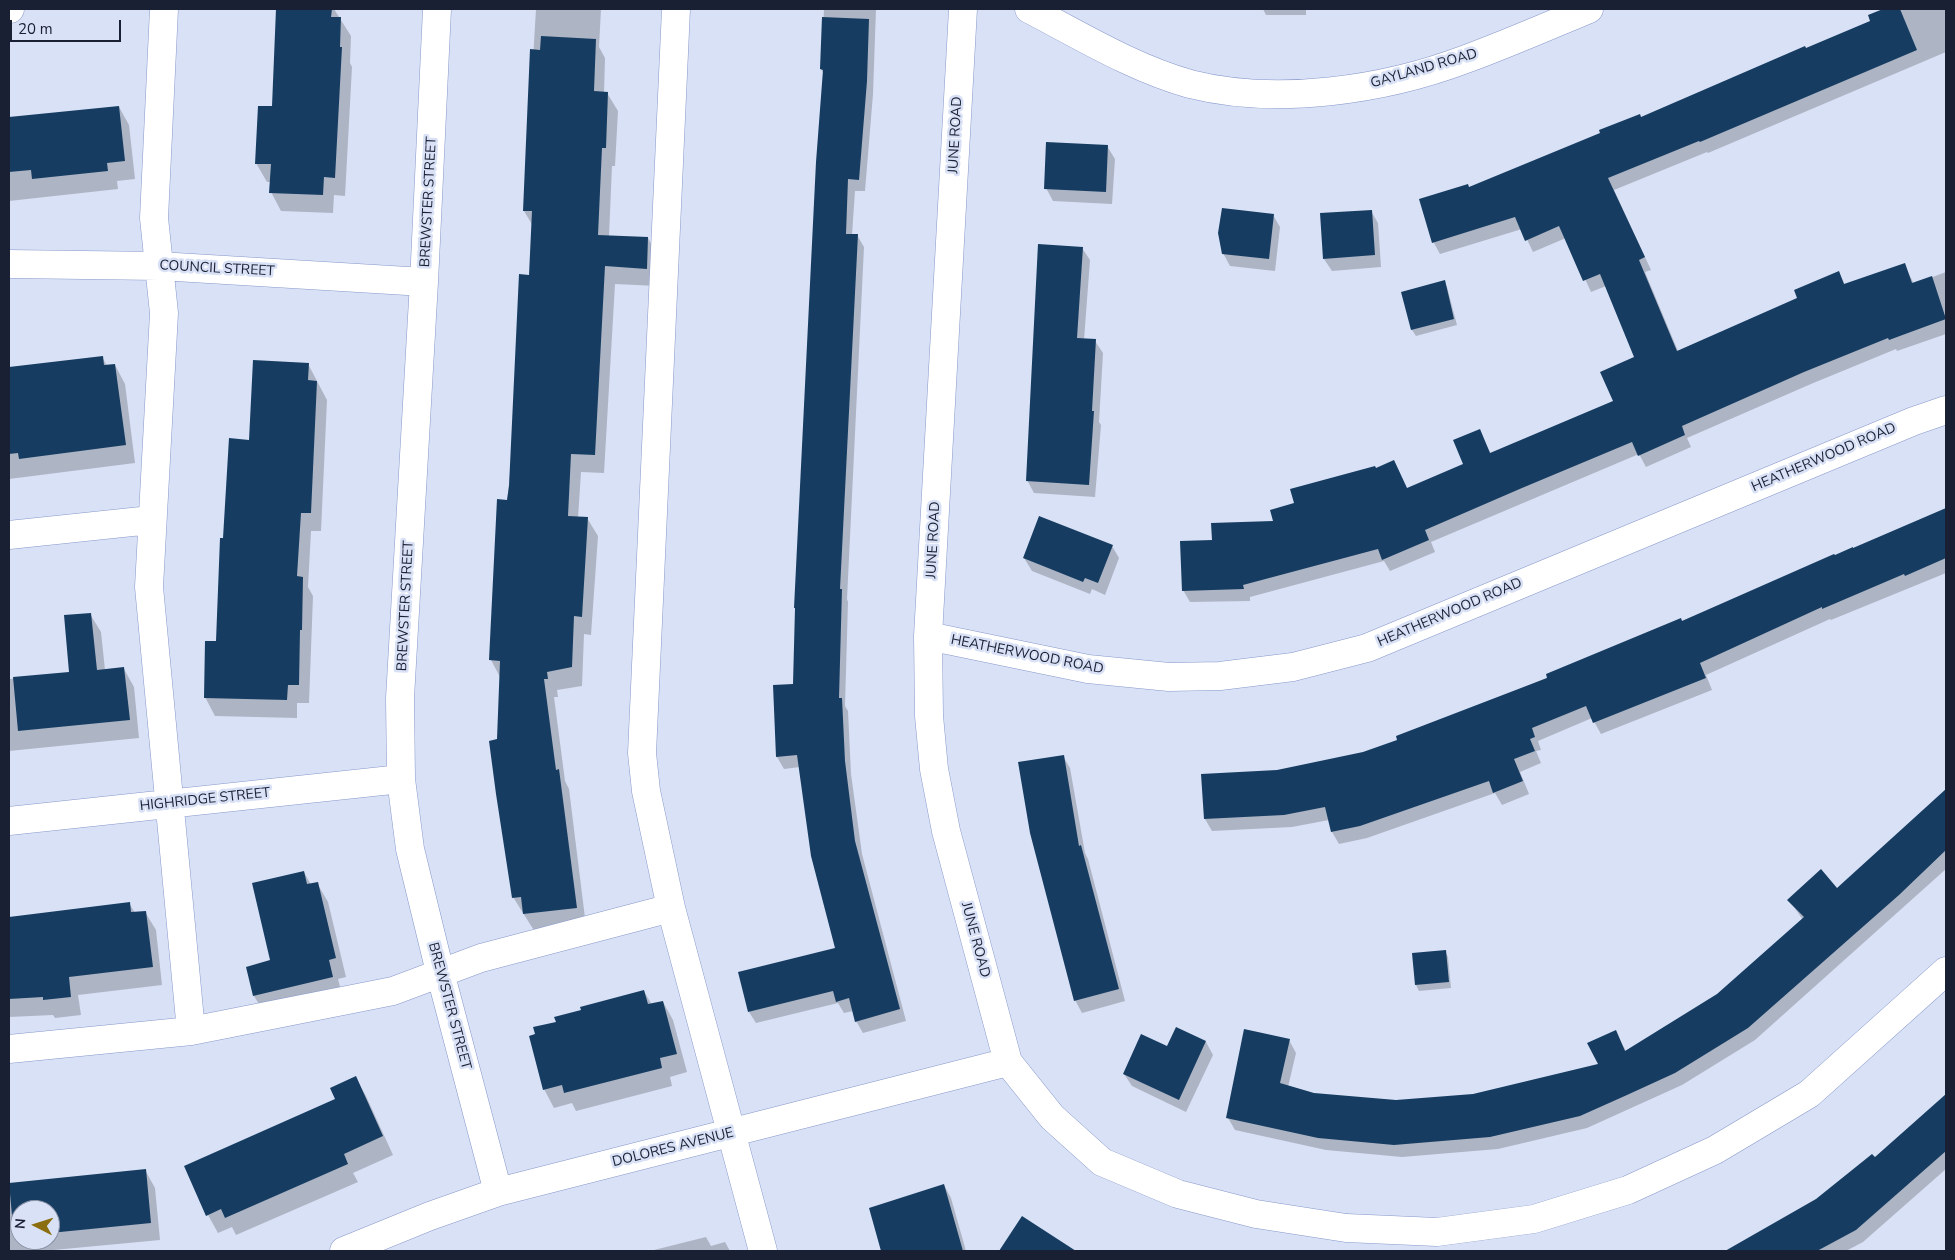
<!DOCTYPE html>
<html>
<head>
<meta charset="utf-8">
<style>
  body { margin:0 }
  #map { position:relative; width:1955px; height:1260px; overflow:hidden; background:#d9e1f6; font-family:"Nunito Sans",sans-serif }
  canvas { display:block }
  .frame { position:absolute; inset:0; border:10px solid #192033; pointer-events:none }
  .north { position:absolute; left:10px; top:1200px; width:50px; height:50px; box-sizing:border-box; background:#d9e1f6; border:1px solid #8c94a8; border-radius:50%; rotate:275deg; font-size:14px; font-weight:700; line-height:20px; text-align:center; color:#192033 }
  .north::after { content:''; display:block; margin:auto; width:18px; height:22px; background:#8b6e10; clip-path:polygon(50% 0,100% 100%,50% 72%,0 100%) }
  .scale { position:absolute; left:10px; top:20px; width:111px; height:22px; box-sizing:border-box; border:2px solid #192033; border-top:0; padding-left:6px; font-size:15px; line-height:18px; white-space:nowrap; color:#192033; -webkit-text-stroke:4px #d9e1f6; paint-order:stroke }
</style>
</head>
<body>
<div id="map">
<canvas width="1955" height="1260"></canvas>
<div class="frame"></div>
<div class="north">N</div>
<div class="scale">20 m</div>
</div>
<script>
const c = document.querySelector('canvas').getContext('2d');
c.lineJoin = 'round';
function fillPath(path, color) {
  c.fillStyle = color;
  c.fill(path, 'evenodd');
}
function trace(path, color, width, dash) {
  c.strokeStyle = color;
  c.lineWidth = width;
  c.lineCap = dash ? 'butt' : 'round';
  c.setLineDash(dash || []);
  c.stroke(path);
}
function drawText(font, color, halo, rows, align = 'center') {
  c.font = font + ' "Nunito Sans",sans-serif';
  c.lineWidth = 5;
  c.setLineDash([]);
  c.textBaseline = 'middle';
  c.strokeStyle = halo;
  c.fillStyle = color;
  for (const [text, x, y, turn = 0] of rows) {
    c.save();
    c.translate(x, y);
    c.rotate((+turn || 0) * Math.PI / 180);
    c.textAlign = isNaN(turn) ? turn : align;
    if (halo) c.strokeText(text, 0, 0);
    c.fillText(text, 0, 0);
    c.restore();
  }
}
fillPath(new Path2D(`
  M278 9H334L351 36 350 63 352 67 345 196 334 195 333 213 281 211 271 192V182H267L256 163 273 108Z
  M536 9H601L599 47 605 58 604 93H607L618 111 615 166H612L609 236 648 238 658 256 657 286 615 284 604 473 581 472 578 518H587L598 536 591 635 584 634 582 686 557 690 558 697H554L565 781 569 789 586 926 535 932 513 897 498 741 500 677 491 660 530 277 533 226 524 211Z
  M824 9H876L873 94 865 191H855L852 235H857L864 247 847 599 848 602 845 706 848 711 851 774 862 854 906 1021 863 1033 856 1021 853 1011 844 1013 838 1003 756 1023 749 1012 837 949 800 767 784 769 777 757 794 686 824 74 821 69Z
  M1263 9H1306V15H1266Z
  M1903 9H1946V52L1708 153 1707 152 1614 190 1651 270 1645 272 1678 351 1799 299 1839 273 1845 285 1904 264 1914 284 1946 272V334L1897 351 1896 349 1811 384 1687 438 1691 447 1646 467 1639 454 1431 542 1435 552 1390 571 1384 561 1250 597V601L1190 602 1183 590 1214 541 1275 522 1295 504 1394 462 1407 489 1465 465 1479 430 1491 454 1615 402 1636 358 1606 286 1591 292 1566 238 1533 252 1522 229 1440 254 1434 243 1420 200 1469 189Z
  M119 107 129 125 135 179 117 181 118 189 9 201V118Z
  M1107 146 1115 159 1112 204 1053 201 1046 188Z
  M1371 211 1378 223 1381 267 1332 271 1324 259Z
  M1273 215 1280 227 1275 271 1230 266 1223 253Z
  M1082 248 1090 260 1084 340 1095 341 1103 353 1099 422 1101 425 1095 497 1034 493 1027 480Z
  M1444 282 1447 287 1457 325 1416 336 1412 330 1402 293Z
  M102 357 107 366 115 365 125 384 135 463 9 479V368Z
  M308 364 327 400 321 531H311L308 587 313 596 309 703H297V718L215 716 205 697 217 642 224 539 250 441Z
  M1943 511 1946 516V573L1831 620 1830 619 1706 675 1712 690 1601 734 1592 718 1538 741 1541 750 1536 751 1541 763 1520 772 1529 794 1502 805 1495 793 1367 838 1339 844 1332 832 1329 820 1292 827 1212 831 1205 819 1278 771 1363 753 1399 740Z
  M1112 546 1119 558 1105 595 1092 589 1090 594 1032 571 1024 558Z
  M90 614 101 632 105 670 124 669 134 687 139 738 9 751V679L71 673Z
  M1063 756 1070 768 1085 853 1088 859 1125 1001 1082 1013 1075 1000Z
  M1946 789V869L1755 1040 1682 1085 1587 1128 1498 1149 1402 1157 1326 1150 1235 1130 1228 1118 1289 1040 1296 1053 1288 1087 1313 1094 1396 1101 1473 1095 1599 1065 1615 1031 1626 1051 1718 995 1803 920 1789 900 1837 890Z
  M304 872 311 885 317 883 328 902 346 977 338 979 342 995 265 1014 254 996 272 961Z
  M129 903 135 913 145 912 156 930 162 985 78 995 81 1015 55 1018 53 1015 9 1017V924L53 920Z
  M1445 951 1448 957 1451 988 1419 991 1416 985 1413 954Z
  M644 991 652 1005 663 1002 673 1020 687 1072 670 1077 672 1086 576 1111 572 1103 554 1108 544 1089 557 1023Z
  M1177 1029 1206 1042 1213 1055 1186 1112 1132 1086 1124 1074 1168 1048Z
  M355 1077 366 1096 393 1155 353 1173 358 1182 236 1235 232 1227 218 1233 208 1215 337 1099Z
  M1946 1096V1169L1863 1242 1846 1251H1728L1817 1200 1875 1159Z
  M145 1170 155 1188 160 1240 43 1251H9V1184ZM20 1210H50V1240H20Z
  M944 1185 951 1198 966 1251H883L871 1208Z
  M1022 1218 1073 1251H1000Z
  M706 1237 711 1246 725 1242 730 1251H650Z`), '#0003');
fillPath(new Path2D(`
  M276 9H332L331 17H341L340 47H342L335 178 324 177 323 195 269 193 271 164H255L258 106H272Z
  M1883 9H1900L1917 50 1700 142 1699 141 1608 178 1645 257 1639 260 1677 351 1797 298 1794 290 1839 271 1844 284 1905 263 1912 283 1932 276 1946 319 1889 340 1888 338 1804 372 1682 426 1685 435 1638 456 1632 442 1522 488 1425 530 1429 540 1382 560 1378 549 1243 585 1244 589 1182 591 1180 541 1212 540 1211 523 1273 521 1270 510 1294 503 1290 489 1375 466 1376 468 1394 460 1407 488 1463 464 1453 440 1480 429 1490 453 1613 401 1600 372 1634 357 1600 274 1583 281 1559 226 1525 241 1515 217 1432 243 1419 199 1468 184 1469 187 1600 133 1599 130 1640 114 1641 117 1805 46 1806 48 1870 21 1868 15Z
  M822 17 869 19 867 81 859 180 848 179 846 234H858L840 589H842L839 698H842L845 761 855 841 900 1009 855 1022 849 998 836 1002 833 991 748 1012 738 972 835 948 811 856 797 755 776 757 773 685 793 684 795 608H794L816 162 823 70 820 69Z
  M541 36 596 39 594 91 608 92 606 148H602L598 235 648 237 647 269 605 266 595 455 571 454 568 516 588 517 582 617 574 616 572 667 547 672 548 679H544L556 770 559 769 577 908 523 914 521 897 512 898 496 794 489 741 497 739 500 661 489 660 497 499 507 500 509 486 519 274 529 275 532 211H523L530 49 540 50Z
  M119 106 125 161 107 163 108 171 32 179 31 170 9 172V117Z
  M1046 142 1108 145 1106 192 1044 189Z
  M1222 208 1274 214 1269 259 1222 254 1218 233Z
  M1372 210 1375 255 1323 259 1320 213Z
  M1038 244 1083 247 1077 338 1096 339 1092 411H1094L1089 485 1026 481Z
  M1445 280 1454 319 1411 330 1401 292Z
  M103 356 104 365 115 364 126 445 19 459 18 453 9 454V367Z
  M253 360 309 363 308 380 317 381 311 513H301L297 576 303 577 302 630H300L299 685H288L287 700 204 698 205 641H216L220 538H223L229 438 249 440Z
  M1946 508V558L1905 576 1904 574 1822 609V607L1700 663 1706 678 1593 723 1586 706 1532 728 1535 737 1530 739 1535 751 1514 759 1523 781 1493 793 1489 781 1360 826 1331 832 1325 807 1284 815 1204 819 1201 774 1277 770 1363 752 1397 740 1396 736 1547 678 1546 674 1681 618 1682 621 1834 554 1835 555 1853 547V548Z
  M1039 516 1113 545 1098 583 1085 578 1083 582 1023 558Z
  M91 613 97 670 124 667 130 720 18 731 13 677 69 672 64 615Z
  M1064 755 1079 846 1081 845 1119 989 1074 1001 1030 833 1018 762Z
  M1946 789V850L1899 895 1748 1028 1675 1073 1627 1095 1580 1116 1490 1137 1394 1145 1318 1138 1226 1118 1244 1029 1290 1039 1280 1083 1314 1093 1396 1100 1473 1094 1598 1064 1587 1043 1616 1030 1625 1051 1717 994 1804 917 1787 900 1821 869 1837 888Z
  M304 871 307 884 318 882 336 958 329 960 333 977 253 996 246 967 270 960 252 883Z
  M130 902 131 912 146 911 153 967 69 977 71 997 43 1000V997L9 999V917Z
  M1446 950 1449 982 1415 985 1412 953Z
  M644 990 648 1004 663 1001 677 1054 660 1058 662 1068 564 1093 562 1085 543 1090 529 1036 535 1034 533 1027 556 1022 554 1017 581 1010 580 1007Z
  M1176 1027 1206 1041 1179 1100 1123 1074 1141 1034 1167 1046Z
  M356 1076 383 1136 344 1154 348 1164 225 1218 221 1209 206 1216 184 1166 335 1099 330 1088Z
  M1946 1094V1151L1856 1230 1817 1251H1725L1816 1199 1872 1154 1875 1157Z
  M146 1169 151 1223 50 1233V1210H20V1236L14 1237 9 1183Z
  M944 1184 963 1251H881L869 1208Z
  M1022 1216 1076 1251H999Z`), '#163d61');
const minor = new Path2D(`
  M9 9H10
  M164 9 154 218 164 313 149 587 191 1031
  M437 9 424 282 400 698 401 779 410 849 440 972 498 1192
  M676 9 642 753 646 791 671 908 763 1251
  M963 9 928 636 929 716 934 769 946 831 1008 1062 1052 1117 1102 1162 1178 1194 1256 1214 1346 1228 1437 1232 1534 1219 1628 1190 1715 1150 1809 1094 1946 971
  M1029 9C1081 36 1133 68 1190 84 1277 106 1384 90 1466 59 1507 44 1548 26 1589 9
  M9 264 159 266 424 282
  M9 535 151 520
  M928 636 1088 669 1169 677 1220 676 1293 667 1367 648 1914 421 1946 410
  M9 821 401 779
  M9 1049 191 1031 393 991 481 958 671 908
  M344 1251 430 1216 498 1192 1008 1062`);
trace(minor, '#8798ca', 29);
trace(minor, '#fff', 28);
drawText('14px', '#192033', '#d9e1f6', [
  ["GAYLAND ROAD",1424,69,-16],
  ["JUNE ROAD",956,135,-87],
  ["BREWSTER STREET",429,202,-87],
  ["COUNCIL STREET",217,269,3],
  ["HEATHERWOOD ROAD",1824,458,-23],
  ["JUNE ROAD",934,540,-87],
  ["BREWSTER STREET",406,606,-87],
  ["HEATHERWOOD ROAD",1450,613,-23],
  ["HEATHERWOOD ROAD",1027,655,11],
  ["HIGHRIDGE STREET",205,800,-6],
  ["JUNE ROAD",975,940,75],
  ["BREWSTER STREET",449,1006,75],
  ["DOLORES AVENUE",673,1148,-14]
]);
</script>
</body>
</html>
